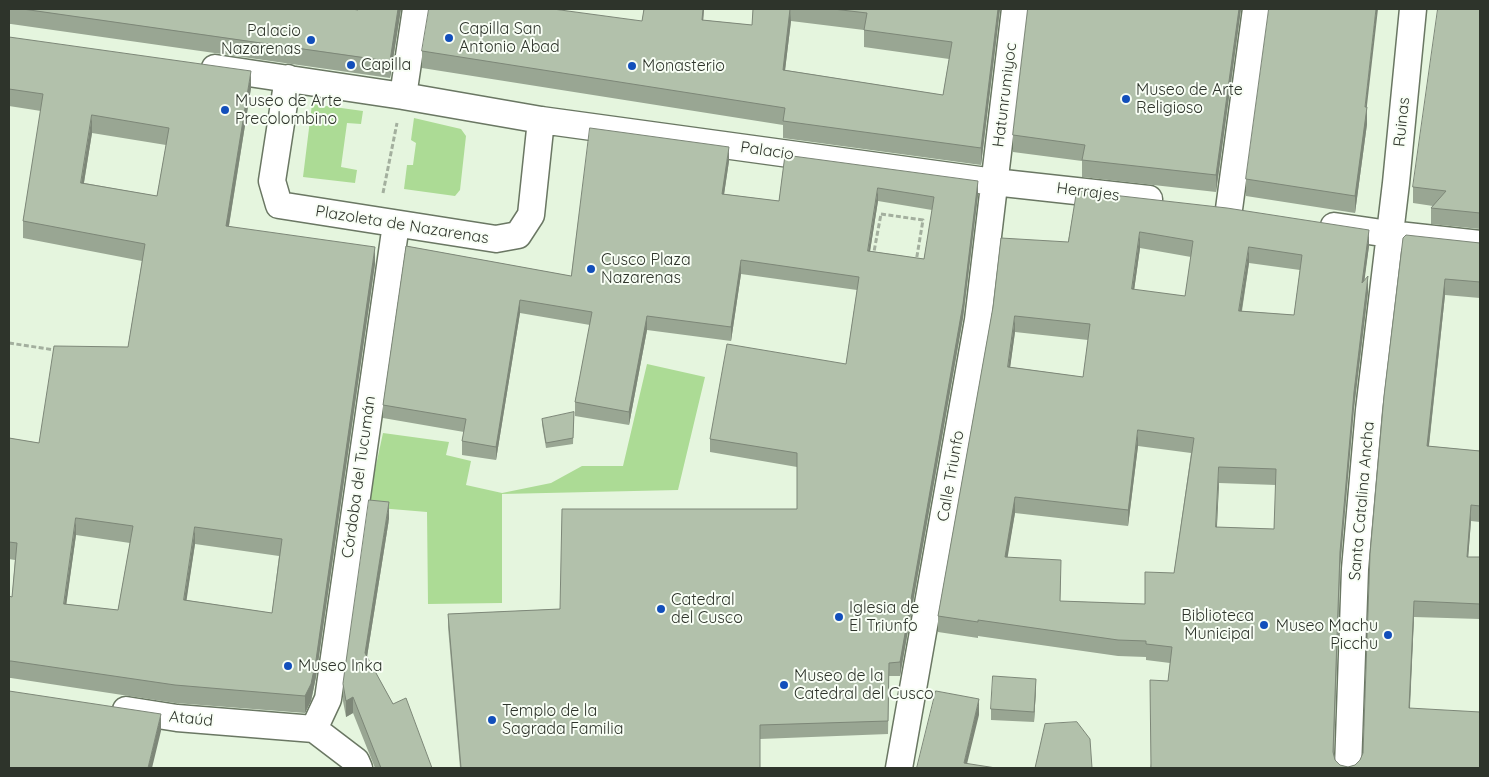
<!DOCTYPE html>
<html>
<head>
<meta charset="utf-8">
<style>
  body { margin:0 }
  #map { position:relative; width:1489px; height:777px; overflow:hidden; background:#e5f5de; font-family:Quicksand,sans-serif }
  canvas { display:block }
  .frame { position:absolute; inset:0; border:10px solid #2e342b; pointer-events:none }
</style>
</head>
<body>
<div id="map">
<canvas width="1489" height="777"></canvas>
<div class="frame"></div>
</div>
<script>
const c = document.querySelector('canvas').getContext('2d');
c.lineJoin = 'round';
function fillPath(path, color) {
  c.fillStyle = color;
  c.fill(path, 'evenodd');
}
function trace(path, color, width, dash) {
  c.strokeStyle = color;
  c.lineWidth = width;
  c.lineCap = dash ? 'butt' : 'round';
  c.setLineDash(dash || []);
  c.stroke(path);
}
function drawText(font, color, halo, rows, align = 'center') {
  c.font = font + ' Quicksand,sans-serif';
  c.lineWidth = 4;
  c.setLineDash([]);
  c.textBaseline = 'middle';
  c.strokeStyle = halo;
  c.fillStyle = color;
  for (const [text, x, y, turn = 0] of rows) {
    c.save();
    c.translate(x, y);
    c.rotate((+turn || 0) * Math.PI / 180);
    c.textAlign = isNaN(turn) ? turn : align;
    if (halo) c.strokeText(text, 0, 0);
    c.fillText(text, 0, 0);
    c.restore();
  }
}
fillPath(new Path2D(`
  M312 104 363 111 361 124 347 123 341 167 357 170 355 183 303 177Z
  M414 118 461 129 466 136 460 190 455 196 404 189 407 165H413L416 143 411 140Z
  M647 364 705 377 678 490 502 494V603L428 604 427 512 367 507 383 433 449 442 446 455 471 461 466 485 502 493 551 483 582 466H623Z`), '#acdb95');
const street = new Path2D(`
  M215 68 403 96 541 120 994 182 1149 199
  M288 78 272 181 279 205 496 239 518 235 531 215 541 120
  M403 96 416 9
  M1229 209 1256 9
  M1334 226 1389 234 1480 244
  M126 710 177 718 314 729
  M314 729 328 699 396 224
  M314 729 356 761 359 768
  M899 768 978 320 1015 9
  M1348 768 1355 569 1369 410 1396 183 1413 9`);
trace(street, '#6a7763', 29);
trace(new Path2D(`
  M383 193 397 123
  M881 214 923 220 916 262 873 257Z
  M9 343 55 350`), '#a3af9e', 3, [5, 2.5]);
trace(street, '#fff', 26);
fillPath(new Path2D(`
  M9 9H352L358 10V9H401L390 78 11 24H9Z
  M644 9H704L703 20 752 25 753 9H1000L981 165 783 138V125L422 68V51L642 21ZM791 21 864 30V47L949 59 943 95 785 70Z
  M1028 9H1241L1216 192 1082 177V161L1013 152V135Z
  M1480 9V229L1431 224V208L1433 206 1413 203V187Z
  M9 37 251 88 229 226 375 264 316 677 311 701 305 713 175 703 11 678H9V596L12 597 15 560 9 559V438L39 443 128 347 142 261 23 238V221L41 111 9 106ZM92 133 166 145 157 196 84 183ZM76 535 130 543 118 610 66 604ZM195 544 279 556 272 613 186 600Z
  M1367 107V124L1355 213 1246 196V179Z
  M785 155 978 195 963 318 900 676H889L888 734 760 739V768H460L448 627V614L560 609 797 509V467L710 452V439L846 364 857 290 741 274 731 341 647 330 629 425 575 416V402L590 325 520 313 496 460 462 455V441L464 432 383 418V405L406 246 571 276 729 161 724 194 779 201ZM878 201 932 210 924 259 870 251Z
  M1077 191 1369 246 1364 280 1368 292 1354 408 1340 568 1334 753 1335 760 1340 765 1348 767 1355 765 1360 760 1363 753 1403 238 1480 243V298L1445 295 1429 446 1480 451V522L1471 521 1468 557H1480V619L1414 617 1410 708 1480 768H1150L1168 681 1170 663 1146 660V657L1118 656 978 636V638L938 632V616L993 307 1068 242ZM1140 248 1191 257 1185 296 1134 290ZM1249 263 1300 270 1294 315 1242 311ZM1015 332 1088 340 1083 377 1010 367ZM1138 446 1191 453 1174 573 1145 604 1060 601 1061 576 1007 557 1015 513 1128 526ZM1219 483 1276 485 1274 529 1217 527Z
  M574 412 573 444 546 448 542 424V419Z
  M389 519 367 657 393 704 432 768H375L353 713 346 717 343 701V684Z
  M1036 689 1034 722 991 720V709Z`), '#99a693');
fillPath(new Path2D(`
  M398 9H401L390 78V61Z
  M703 9H704L702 37V20Z
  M790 9 791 21 783 87V70Z
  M998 9H1000L981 165V148Z
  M1239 9H1241L1216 192V175Z
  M1376 9H1378L1366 114 1367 107V124L1355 213V196Z
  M251 71V88L226 243V226Z
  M92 115V133L81 200V183Z
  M729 147V161L722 208V194Z
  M978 181V195L963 318 900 676V662Z
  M878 188V201L868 264V251Z
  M1369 230V246L1362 299V283Z
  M1140 232V248L1132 305V289Z
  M375 247V264L316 677 311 701 305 713V696Z
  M1249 247V263L1239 327V311Z
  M741 260V274L731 341V327Z
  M1368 276V292L1354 408 1340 568 1333 767 1340 552 1354 392Z
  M1445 279V295L1427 462V446Z
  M520 300V313L496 460V447Z
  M647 316V330L629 425V412Z
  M1015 316V332L1008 383V367Z
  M1138 430V446L1128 526V510Z
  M1219 467V483L1216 543V527Z
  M1015 497V513L1005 573V557Z
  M389 502V519L365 669V653Z
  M1471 505V521L1467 573V557Z
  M76 518V535L64 621V604Z
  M195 527V544L184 617V600Z
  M1414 601V617L1409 724V708Z
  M1036 679V689L1034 722V712Z
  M353 697V713L346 717V701Z
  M979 699V715L966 768 964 763Z
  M161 714V731L152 768H148Z`), '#7d8778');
const building = new Path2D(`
  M23 9H352L358 10V9H398L390 61Z
  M429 9H553L642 21 644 9H703L702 20 752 25 753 9H790L783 70 943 95 952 42 864 30 867 13 833 9H998L981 148 783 121 785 108 422 51Z
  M1028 9H1239L1216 175 1082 160 1085 145 1013 135Z
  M1269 9H1376L1365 107H1367L1355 196 1246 179Z
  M1438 9H1480V213L1431 208 1446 191 1413 187Z
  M9 37 251 71 226 226 375 247 316 660 311 684 305 696 175 685 11 661H9V596L12 597 17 543 9 542V438L39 443 54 346 128 347 145 244 23 221 43 94 9 89ZM92 115 169 128 157 196 81 183ZM76 518 133 526 118 610 64 604ZM195 527 282 539 272 613 184 600Z
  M590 128 729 147 722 194 779 201 785 155 978 181 963 304 900 662 889 663 888 721 760 725V768H461L448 614 560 609 562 509H797V453L710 439 727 344 846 364 859 277 741 260 731 327 647 316 629 412 575 402 592 312 520 300 496 447 462 441 466 419 383 405 406 246 571 276ZM878 188 934 197 924 259 868 251Z
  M1077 191 1227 208 1369 230 1362 283 1368 276 1354 392 1340 552 1333 752 1335 760 1340 765 1348 767 1355 765 1360 760 1363 753 1370 554 1384 396 1403 238 1406 235 1480 243V282L1445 279 1427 446 1480 451V506L1471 505 1467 557H1480V604L1414 601 1409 708 1480 712V768H1151L1150 680 1168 681 1172 647 1146 644V641L1118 640 978 620V622L938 616 993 307 1001 238 1068 242ZM1140 232 1193 241 1185 296 1132 289ZM1249 247 1302 255 1294 315 1239 311ZM1015 316 1090 324 1083 377 1008 367ZM1138 430 1194 438 1174 573 1145 572V604L1060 601 1061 560 1005 557 1015 497 1128 510ZM1219 467 1276 469 1274 529 1216 527Z
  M574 412 573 438 546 443 542 419Z
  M369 500 389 502 365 653 393 704 406 698 432 768H381L353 697 346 701 343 684Z
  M993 676 1036 679 1034 712 991 709Z
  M9 691 161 714 148 768H9Z
  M936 691 979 699 964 763 996 768H917Z
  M1077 722 1090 739 1092 768H1035L1045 724Z`);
fillPath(building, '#b2c1ab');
trace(building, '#7d8778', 1);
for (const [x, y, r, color] of [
  [449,38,5,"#124fbb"],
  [311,40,5,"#124fbb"],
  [351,65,5,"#124fbb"],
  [632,66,5,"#124fbb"],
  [1126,99,5,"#124fbb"],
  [225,110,5,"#124fbb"],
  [591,269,5,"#124fbb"],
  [661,609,5,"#124fbb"],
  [839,617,5,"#124fbb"],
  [1264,625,5,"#124fbb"],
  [1388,635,5,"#124fbb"],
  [288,666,5,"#124fbb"],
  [784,685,5,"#124fbb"],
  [492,720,5,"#124fbb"]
]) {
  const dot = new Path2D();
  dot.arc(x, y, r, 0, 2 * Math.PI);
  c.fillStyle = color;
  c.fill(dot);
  trace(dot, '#f8fef5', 2);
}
drawText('16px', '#2e342b', '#f8fef5', [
  ["Capilla San",459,29],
  ["Antonio Abad",459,47],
  ["Palacio",301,31,"right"],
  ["Nazarenas",301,49,"right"],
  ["Capilla",361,65],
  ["Monasterio",642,66],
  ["Museo de Arte",1136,90],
  ["Religioso",1136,108],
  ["Museo de Arte",235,101],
  ["Precolombino",235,119],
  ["Cusco Plaza",601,260],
  ["Nazarenas",601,278],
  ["Catedral",671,600],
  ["del Cusco",671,618],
  ["Iglesia de",849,608],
  ["El Triunfo",849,626],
  ["Biblioteca",1254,616,"right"],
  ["Municipal",1254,634,"right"],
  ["Museo Machu",1378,626,"right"],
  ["Picchu",1378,644,"right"],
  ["Museo Inka",298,666],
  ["Museo de la",794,676],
  ["Catedral del Cusco",794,694],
  ["Templo de la",502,711],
  ["Sagrada Familia",502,729]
], 'left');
drawText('16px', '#2e342b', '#f8fef5', [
  ["Hatunrumiyoc",1005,95,-83],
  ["Ruinas",1402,122,-84],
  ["Palacio",767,151,8],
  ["Herrajes",1088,192,7],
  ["Plazoleta de Nazarenas",402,225,9],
  ["Calle Triunfo",951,476,-80],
  ["Córdoba del Tucumán",359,477,-82],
  ["Santa Catalina Ancha",1362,501,-85],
  ["Ataúd",191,719,6]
]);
</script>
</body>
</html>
